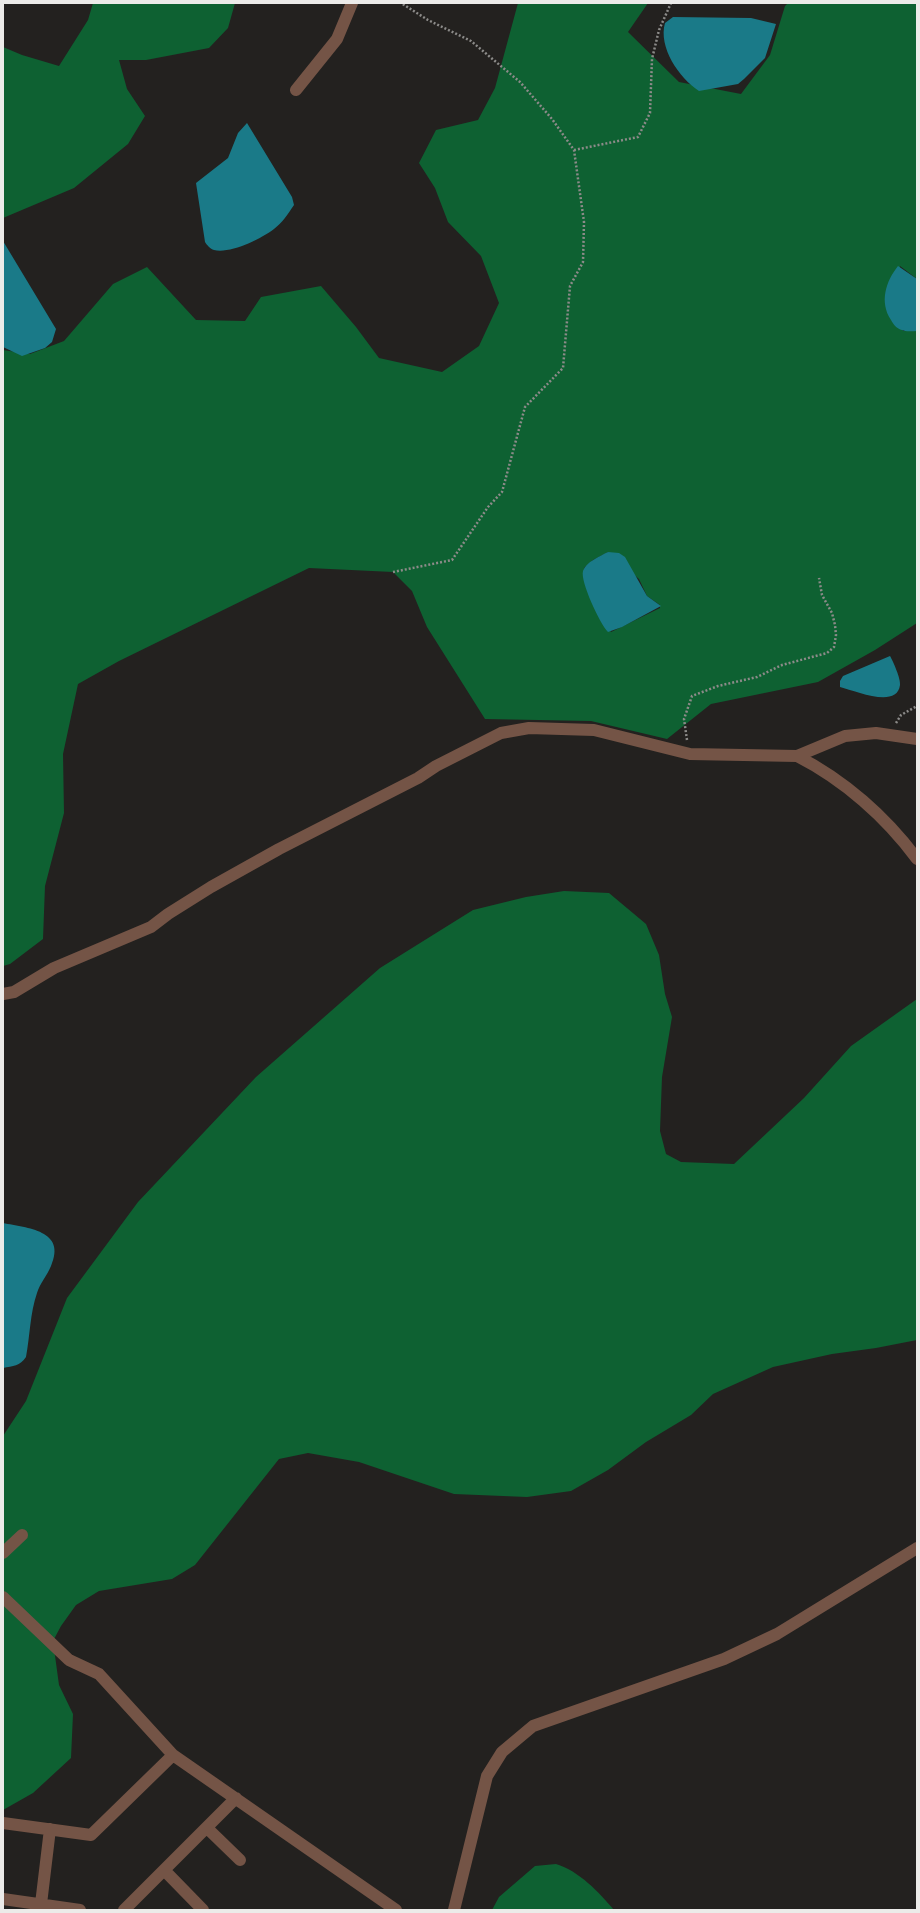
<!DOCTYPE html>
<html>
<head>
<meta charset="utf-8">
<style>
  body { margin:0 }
  #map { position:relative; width:920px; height:1913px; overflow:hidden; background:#23211f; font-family:"Source Serif 4",serif }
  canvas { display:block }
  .frame { position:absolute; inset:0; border:4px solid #ecebe9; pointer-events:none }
</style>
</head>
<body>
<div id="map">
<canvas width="920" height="1913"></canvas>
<div class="frame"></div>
</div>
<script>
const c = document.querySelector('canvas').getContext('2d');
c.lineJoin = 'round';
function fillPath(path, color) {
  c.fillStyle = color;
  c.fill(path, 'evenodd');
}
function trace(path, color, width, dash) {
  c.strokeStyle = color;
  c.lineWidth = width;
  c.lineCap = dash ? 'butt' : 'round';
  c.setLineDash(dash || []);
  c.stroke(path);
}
fillPath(new Path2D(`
  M93 3H235L228 28 209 48 146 60H119L127 89 145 116 128 144 74 188 3 218V47L22 55 59 66 88 20Z
  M518 3H648L628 32 679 82 741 94 770 55 785 6 788 3H917V279L900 266 903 331H917V623L875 650 818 682 711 704 667 739 591 721 485 719 427 627 412 591 393 572 309 568 119 661 78 684 63 754 64 813 45 886 43 939 10 964 3 966V350L30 354 64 341 113 284 147 267 196 320 245 321 261 297 321 286 356 327 379 358 442 372 479 346 499 303 481 256 448 222 435 188 419 163 436 130 478 120 495 88ZM608 552 639 579 647 596 660 605V608L611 632 584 568 593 560Z
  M564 891 609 893 646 924 659 955 665 994 672 1017 662 1077 660 1131 666 1154 681 1162 734 1164 804 1098 851 1046 917 999V1340L876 1348 832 1354 773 1367 713 1394 691 1415 646 1442 608 1470 571 1491 527 1497 454 1494 359 1462 308 1453 279 1459 195 1565 172 1579 99 1591 76 1605 61 1626 53 1641 59 1685 73 1714 71 1758 33 1793 3 1810V1436L26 1401 67 1298 138 1202 256 1077 380 968 473 910 526 897Z
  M556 1864C579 1871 599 1892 614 1910H492L499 1897 535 1866Z`), '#0e6132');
fillPath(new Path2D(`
  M673 17 751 18 776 24 765 58 744 79 738 84 699 91C679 78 658 47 665 23Z
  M247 123 292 197 294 205C288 214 282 223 274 229 261 239 230 254 214 250 210 249 207 245 205 242L196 183 228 158 238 133Z
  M3 241 56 329 52 342 45 348 22 356 3 347Z
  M898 266 917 279V331C912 331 906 332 902 330 897 329 893 324 891 320 879 302 886 281 898 266Z
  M608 552 619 553 625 557 647 596 661 606 622 627 608 632C600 624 580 581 583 571 586 562 600 556 608 552Z
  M890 656C893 661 901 679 900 685 897 709 856 691 840 687V681L843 676Z
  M3 1223C27 1228 67 1230 51 1266 47 1276 40 1283 37 1293 30 1313 30 1336 26 1357 20 1366 13 1366 3 1368Z`), '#1a7a88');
trace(new Path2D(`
  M574 150 638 137 650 113 652 59 659 30 671 3
  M393 572 452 560 488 507 502 492 525 407 563 368 570 286 583 262 584 222 574 150 552 119 520 82 471 41 428 20 401 3
  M896 723 901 715 917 706
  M687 740 684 719 692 696 718 686 757 677 782 665 827 653 834 647 836 635 835 625 832 613 822 595 819 578`), '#8c8b89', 2.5, [2, 2]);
trace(new Path2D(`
  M296 90 337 39 352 3
  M797 756C844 780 886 817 917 859
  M3 994 14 992 54 968 151 927 168 914 211 887 279 849 418 778 436 766 501 733 529 728 594 730 690 754 797 756 845 736 876 733 917 739
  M3 1553 22 1535
  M3 1597 69 1660 99 1674 173 1755
  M3 1823 91 1835 173 1755 396 1910
  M207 1828 240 1860
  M164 1870 203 1910
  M3 1899 80 1910
  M41 1904 50 1829
  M124 1910 236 1798
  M454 1910 487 1776 502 1752 533 1726 724 1659 777 1634 917 1548`), '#745446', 12);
</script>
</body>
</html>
